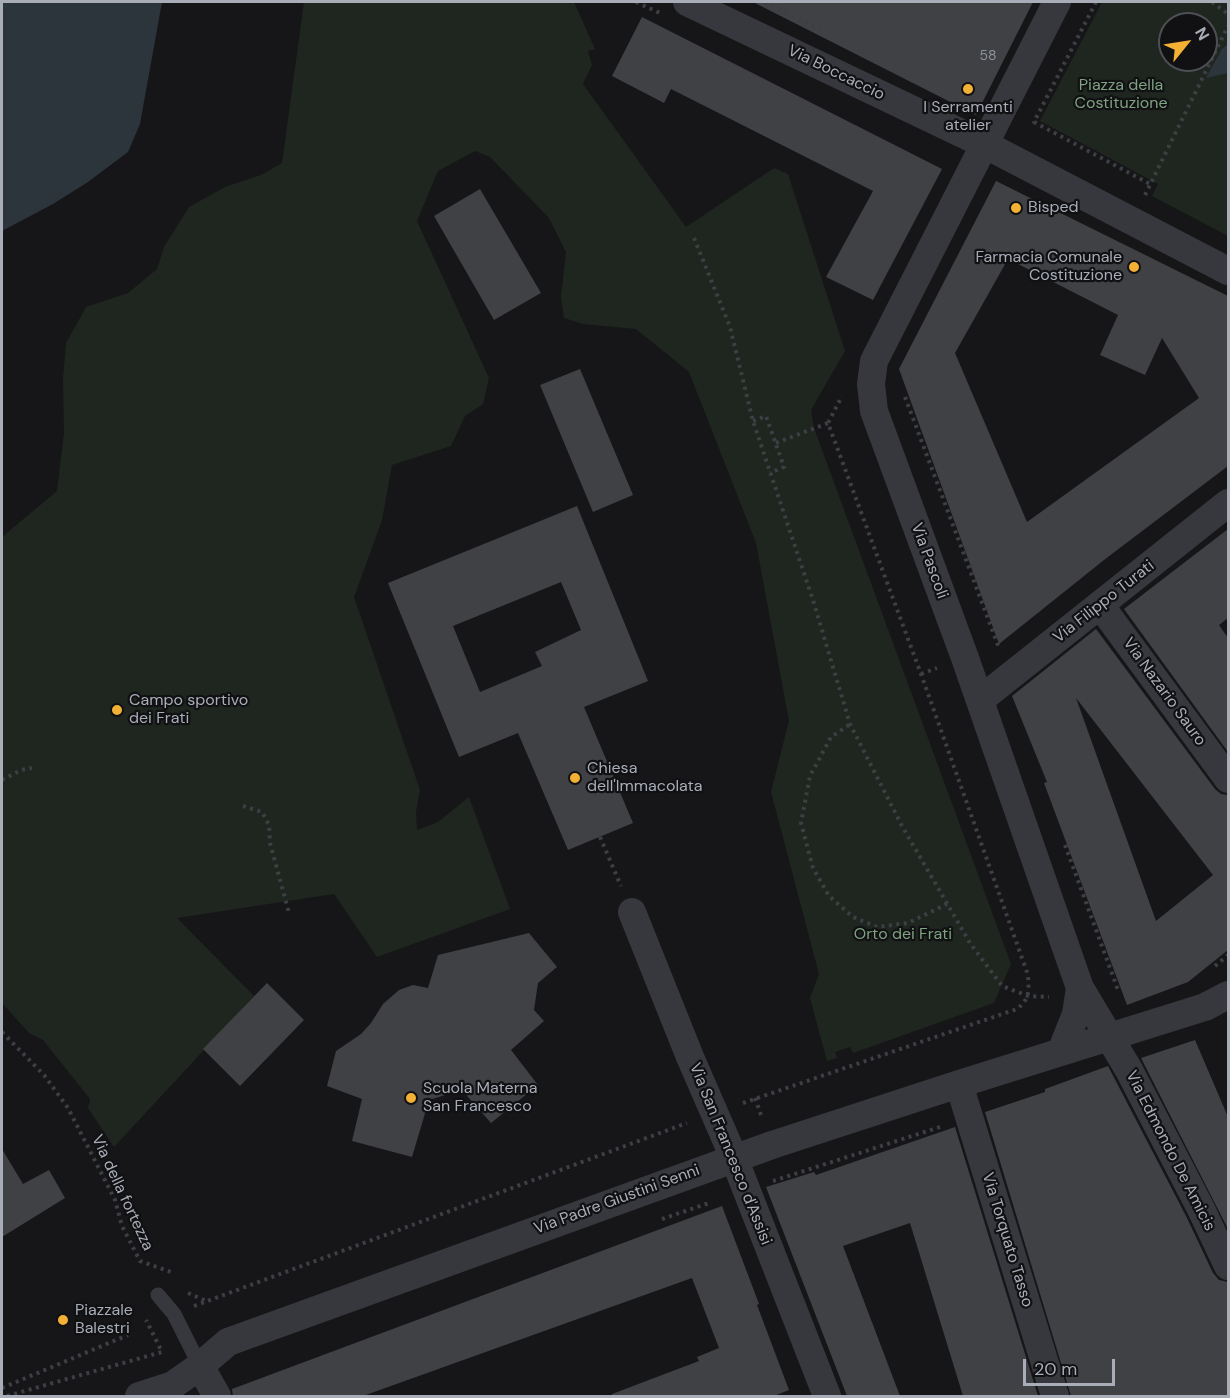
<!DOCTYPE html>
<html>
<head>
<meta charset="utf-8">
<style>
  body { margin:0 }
  #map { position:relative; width:1230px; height:1398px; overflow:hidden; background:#161618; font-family:"DM Sans",sans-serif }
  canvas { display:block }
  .frame { position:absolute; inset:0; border:3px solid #a8adb8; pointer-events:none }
  .north { position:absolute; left:1158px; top:12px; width:60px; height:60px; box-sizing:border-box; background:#111113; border:2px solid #4d4f55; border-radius:50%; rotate:60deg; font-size:16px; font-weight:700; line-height:24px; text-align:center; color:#a8adb8 }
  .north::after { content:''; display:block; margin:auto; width:21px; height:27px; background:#f2b134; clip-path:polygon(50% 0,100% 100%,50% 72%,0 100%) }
  .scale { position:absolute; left:1023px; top:1359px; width:92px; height:27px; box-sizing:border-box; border:3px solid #a8adb8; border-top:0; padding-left:8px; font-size:18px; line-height:21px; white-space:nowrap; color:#a8adb8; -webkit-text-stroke:4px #111113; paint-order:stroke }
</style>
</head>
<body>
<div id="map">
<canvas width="1230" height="1398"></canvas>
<div class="frame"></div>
<div class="north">N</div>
<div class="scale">20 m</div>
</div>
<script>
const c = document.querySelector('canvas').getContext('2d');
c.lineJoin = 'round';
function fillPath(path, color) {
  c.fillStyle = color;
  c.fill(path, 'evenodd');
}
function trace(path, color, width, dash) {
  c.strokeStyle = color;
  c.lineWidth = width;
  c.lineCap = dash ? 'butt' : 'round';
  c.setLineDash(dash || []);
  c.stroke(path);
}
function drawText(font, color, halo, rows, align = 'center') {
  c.font = font + ' "DM Sans",sans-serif';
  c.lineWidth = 4.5;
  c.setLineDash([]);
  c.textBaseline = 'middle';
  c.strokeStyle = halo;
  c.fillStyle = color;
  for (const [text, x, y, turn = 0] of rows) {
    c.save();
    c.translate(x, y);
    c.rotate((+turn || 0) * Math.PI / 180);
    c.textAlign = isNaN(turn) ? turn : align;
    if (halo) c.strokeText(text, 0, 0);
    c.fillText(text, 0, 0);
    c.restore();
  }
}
fillPath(new Path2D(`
  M304 2H574L595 49 588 51 592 65 583 84 686 227 774 168 788 174 845 351 811 410 814 428 1011 964 994 1003 853 1053 850 1047 835 1052 837 1058 827 1061 810 998 819 974 771 792 789 721 756 543 689 372 636 329 583 324 564 318 561 297 566 252 549 218 490 157 475 151 438 171 417 221 489 378 483 404 465 416 451 446 392 465 382 520 354 597 420 790 416 812 417 830 438 822 469 797 510 909 377 957 334 894 177 918 254 996 114 1147 88 1108 90 1099 43 1040 29 1033 2 1003V537L57 491 64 433 63 379 66 343 86 307 128 293 157 269 164 247 189 207 225 187 261 175 282 163Z
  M1102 2H1228V236L1152 196 1158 184 1040 121ZM1170 24H1206V60H1170Z`), '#1e261f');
fillPath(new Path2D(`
  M2 2H162L140 124 128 152 88 182 53 204 2 231Z
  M1228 44V73L1206 78 1222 49Z`), '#2c353c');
fillPath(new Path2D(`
  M753 2H1033L976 115Z
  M642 17 942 169 873 300 826 277 873 191 671 89 664 103 612 76Z
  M996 181 1228 296V466L1104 560 999 644 899 369ZM1008 259 1118 315 1100 355 1145 375 1162 338 1199 398 1027 522 955 353Z
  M480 189 541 293 494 320 434 216Z
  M580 369 633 495 593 512 540 385Z
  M577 506 648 681 584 707 633 823 568 850 518 733 459 757 388 583ZM561 582 581 630 535 652 542 666 480 692 453 626Z
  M1228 529V618L1219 625 1228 638V752L1124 609Z
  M1096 629 1215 789 1221 794 1228 795V950L1188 982 1127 1005 1044 783 1047 782 1012 696ZM1076 698 1213 875 1156 921Z
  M529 933 557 967 538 983 534 1010 544 1021 511 1050 538 1085 491 1123 462 1090 429 1100 412 1157 352 1141 362 1099 327 1086 336 1051 361 1034 371 1023 383 1004 399 990 413 985 428 988 438 955Z
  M267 983 304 1020 240 1086 203 1049Z
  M1195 1040 1228 1117V1229L1141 1058Z
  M1108 1066 1186 1216 1213 1273 1219 1280 1228 1282V1396H1071L985 1112 1045 1092V1089Z
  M955 1127 1038 1396H963L910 1223 843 1246 900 1396H847L766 1187 814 1172 816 1175Z
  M2 1149 23 1184 49 1170 65 1198 2 1237Z
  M722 1206 759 1304 757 1305 789 1390 774 1396H612V1394L699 1361 697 1357 719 1348 692 1278 363 1396H233L232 1389Z`), '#404145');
trace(new Path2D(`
  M636 2 660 13
  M765 2 821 30
  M1096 2 1034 122 1150 184
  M1212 2 1228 14
  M1145 195 1228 26
  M694 238 730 327 753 421 813 600 850 724 902 826 970 943 1002 986 1028 996 1049 997
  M905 397 999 648
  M753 421 766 416 784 467 770 473
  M776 443 828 423
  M921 674 937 668
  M849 725 831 737 810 776 801 823 813 868 829 896 853 917 877 927 908 923 947 904
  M2 780 21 770 32 768
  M243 806 262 812 269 825 270 843 289 913
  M600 837 621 886
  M1065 845 1118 990
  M1215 966 1228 955
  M2 1032 44 1075 68 1108 115 1200 122 1226 140 1261 174 1273
  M755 1098 762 1118
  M743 1103 1017 1009C1030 998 1029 992 1028 975L921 674 828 423 842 396
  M773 1181 943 1126
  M662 1219 709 1203
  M188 1293 206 1301
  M194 1306 687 1123
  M2 1388 128 1335
  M7 1396 162 1352 146 1320`), '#3d3f44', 4, [3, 4.5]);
trace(new Path2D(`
  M158 1295 174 1314 200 1366`), '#37383d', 15);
trace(new Path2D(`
  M687 2 984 144 1228 271
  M1057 2 874 361 871 384 874 411 965 658 1080 988 1129 1070 1201 1209 1228 1266
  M1100 605 1228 779
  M980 700 1228 503
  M632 912 690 1057 734 1158 827 1396
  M1061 1052 1076 1014 1080 988
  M959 1084 1055 1396
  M200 1366 217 1396
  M139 1396 173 1385 200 1366 228 1342 772 1145 959 1084 1205 1007 1228 995`), '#37383d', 28);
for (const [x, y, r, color] of [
  [968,89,6,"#f2b134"],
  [1016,208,6,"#f2b134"],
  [1134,267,6,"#f2b134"],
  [117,710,6,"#f2b134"],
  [575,778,6,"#f2b134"],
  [411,1098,6,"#f2b134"],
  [63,1320,6,"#f2b134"]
]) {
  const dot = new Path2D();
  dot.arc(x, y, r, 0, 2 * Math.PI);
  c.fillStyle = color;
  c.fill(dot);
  trace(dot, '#111113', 2);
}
drawText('14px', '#8e929b', null, [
  ["58",988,56]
]);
drawText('16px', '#a8adb8', '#111113', [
  ["Via Boccaccio",836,73,26],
  ["Via Pascoli",929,561,70],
  ["Via Filippo Turati",1104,602,-38],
  ["Via Nazario Sauro",1164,692,54],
  ["Via Edmondo De Amicis",1170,1151,63],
  ["Via San Francesco d'Assisi",730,1154,68],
  ["Via della fortezza",122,1193,65],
  ["Via Padre Giustini Senni",617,1200,-20],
  ["Via Torquato Tasso",1007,1240,73]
]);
drawText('16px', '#7fa381', '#111113', [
  ["Piazza della",1121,86],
  ["Costituzione",1121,104],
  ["Orto dei Frati",903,935]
]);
drawText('16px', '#a8adb8', '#111113', [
  ["I Serramenti",968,108,"center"],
  ["atelier",968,126,"center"],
  ["Bisped",1028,208],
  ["Farmacia Comunale",1122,258,"right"],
  ["Costituzione",1122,276,"right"],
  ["Campo sportivo",129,701],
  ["dei Frati",129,719],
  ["Chiesa",587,769],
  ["dell'Immacolata",587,787],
  ["Scuola Materna",423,1089],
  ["San Francesco",423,1107],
  ["Piazzale",75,1311],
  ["Balestri",75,1329]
], 'left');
</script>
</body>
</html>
